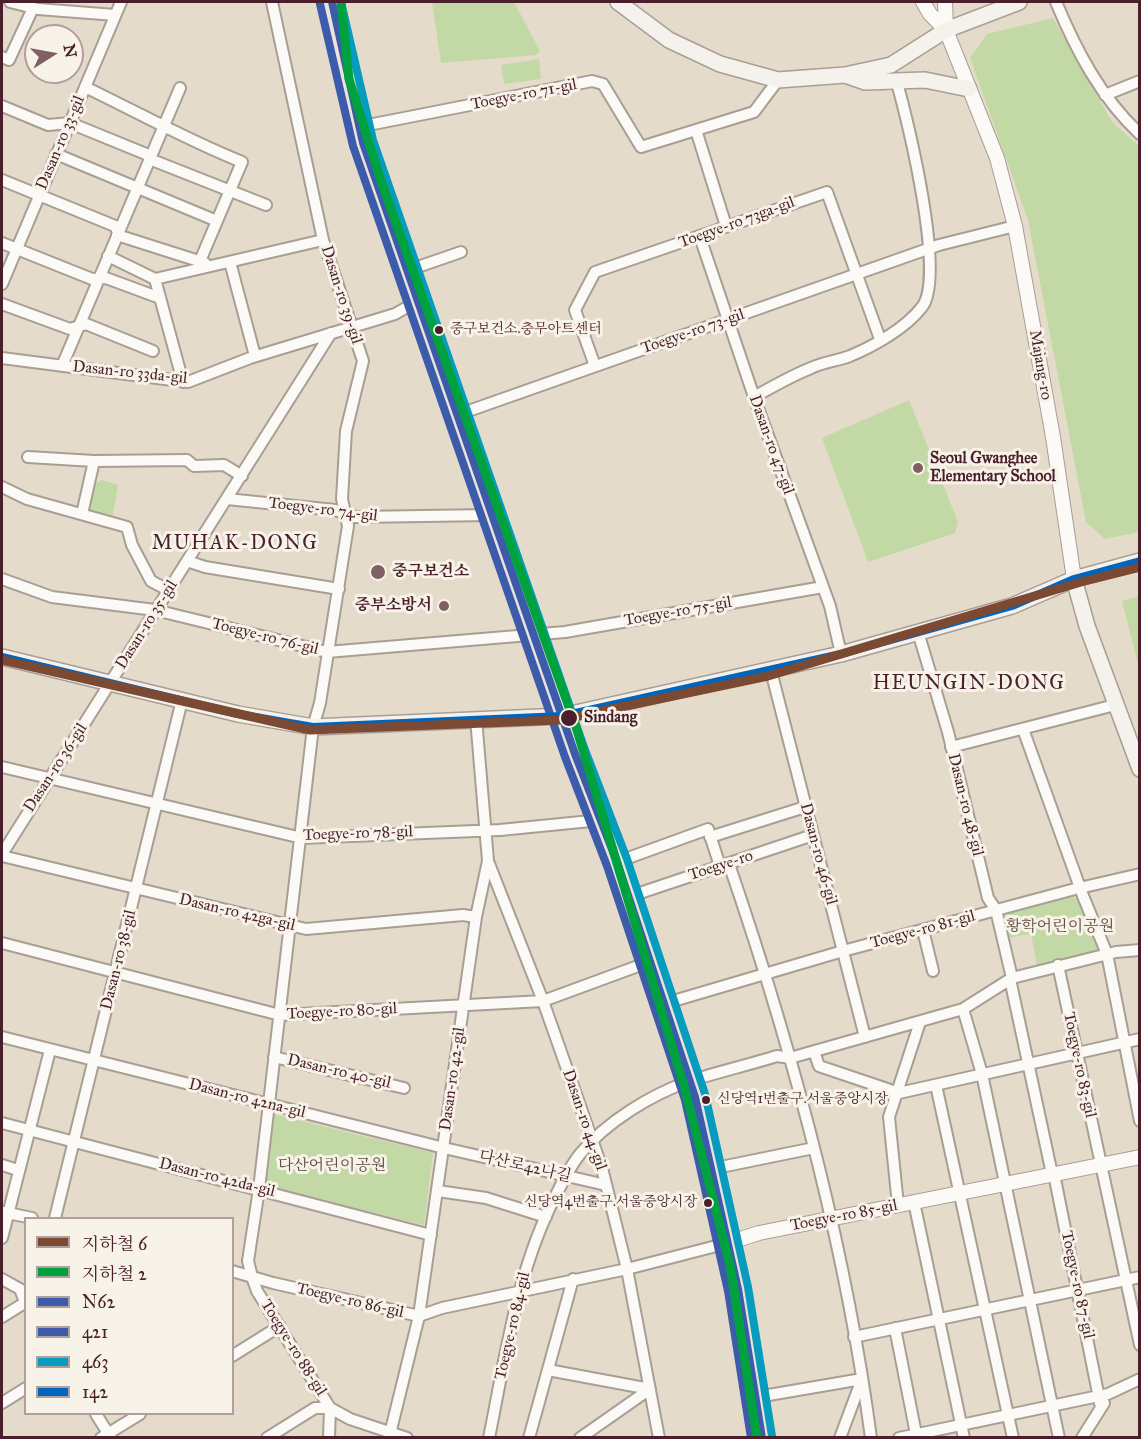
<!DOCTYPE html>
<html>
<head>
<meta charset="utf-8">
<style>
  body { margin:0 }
  #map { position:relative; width:1141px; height:1439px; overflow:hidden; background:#e5dbca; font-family:"IM FELL Great Primer","Noto Serif KR",serif }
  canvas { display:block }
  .frame { position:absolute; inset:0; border:3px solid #4a1f2b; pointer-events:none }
  .legend { position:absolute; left:24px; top:1217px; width:210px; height:198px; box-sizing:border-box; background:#f7f3e8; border:2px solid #b29e9c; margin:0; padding:8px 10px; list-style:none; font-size:18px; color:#4a1f2b }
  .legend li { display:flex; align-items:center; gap:12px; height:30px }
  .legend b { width:30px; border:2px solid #b29e9c }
  .north { position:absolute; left:24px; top:24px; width:60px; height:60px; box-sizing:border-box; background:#f7f3e8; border:2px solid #b29e9c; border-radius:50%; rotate:79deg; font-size:16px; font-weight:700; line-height:24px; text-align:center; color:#4a1f2b }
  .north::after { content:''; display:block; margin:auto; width:21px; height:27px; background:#806163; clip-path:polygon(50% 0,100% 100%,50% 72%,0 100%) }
</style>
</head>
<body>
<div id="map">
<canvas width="1141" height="1439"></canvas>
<div class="frame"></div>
<ul class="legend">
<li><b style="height:8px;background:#7c4932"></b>지하철 6</li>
<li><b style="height:8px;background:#00a23f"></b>지하철 2</li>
<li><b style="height:8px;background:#3d5bab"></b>N62</li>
<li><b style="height:8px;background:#3d5bab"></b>421</li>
<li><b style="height:8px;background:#079bbe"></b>463</li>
<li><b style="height:8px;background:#0065bd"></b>142</li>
</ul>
<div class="north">N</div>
</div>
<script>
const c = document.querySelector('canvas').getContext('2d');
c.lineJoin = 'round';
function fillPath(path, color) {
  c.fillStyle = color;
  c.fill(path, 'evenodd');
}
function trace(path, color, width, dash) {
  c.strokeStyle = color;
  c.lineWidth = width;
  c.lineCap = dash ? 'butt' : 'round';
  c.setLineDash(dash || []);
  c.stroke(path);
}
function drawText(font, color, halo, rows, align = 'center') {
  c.font = font + ' "IM FELL Great Primer","Noto Serif KR",serif';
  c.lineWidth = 6;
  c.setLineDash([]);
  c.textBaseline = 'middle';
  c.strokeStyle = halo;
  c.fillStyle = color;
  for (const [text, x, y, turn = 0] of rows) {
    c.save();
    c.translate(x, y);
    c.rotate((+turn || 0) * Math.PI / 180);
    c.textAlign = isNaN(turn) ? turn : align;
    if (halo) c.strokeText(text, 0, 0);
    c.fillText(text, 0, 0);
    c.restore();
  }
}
fillPath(new Path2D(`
  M432 2H514L540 51 536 55 441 63Z
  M1053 18 1112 122 1139 146V532L1105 539 1086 522 1028 220 970 58 987 34Z
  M539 59 541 79 504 84 501 65Z
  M909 400 958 522 955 533 868 562 822 438Z
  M102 480 118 485 112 520 85 512 90 486Z
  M1139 596H1140L1139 668 1122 601Z
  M1070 895 1082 902 1101 950 1037 965 1031 934 1007 938 1004 922 1011 908Z
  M273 1114 433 1153 424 1225 265 1186Z`), '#c2d9a6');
const minor = new Path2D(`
  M10 2 38 9 115 15
  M272 2 323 240 363 361 346 431 342 499 348 526 320 703 313 727 259 1189 248 1261 252 1277 257 1291 330 1408 350 1419 407 1438
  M1056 2C1076 50 1101 98 1140 134
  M2 57 9 60 33 8
  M85 87C137 112 189 141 242 162L200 261
  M1105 95 1140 81
  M2 106 48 125 70 123 146 154 152 160 266 205
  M358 127 592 81 603 84 641 147 754 112 778 80
  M696 130 726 226
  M56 154 217 221
  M2 180 115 226 118 232
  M117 235 205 263
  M700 237 754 397 830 606 841 654
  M2 243 92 279 106 278 160 298
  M108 256 155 279
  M230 262 255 356
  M406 271 461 252
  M2 284 121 2
  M2 304 70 329 86 324 153 351
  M2 358 188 382 250 358 395 314 416 302
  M62 366 180 88
  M595 366 575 310 595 272 827 192 880 339
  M183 382 155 279 323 240
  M754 397C772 387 791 376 811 368 823 362 837 361 850 356 874 346 906 328 922 307 946 277 908 121 897 83
  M457 415 939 245 1015 226
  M28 457 94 461 187 460 194 466 224 465 242 476
  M2 487 27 499 127 527 132 545 151 581 168 590
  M227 499 335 510 356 517 491 515
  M82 514 94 461
  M187 561 205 567 339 589
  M2 579 52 597 155 610 327 652 565 632 823 587
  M918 632 948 732 988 898 996 910 1012 978
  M771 671 865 1037
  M1023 729 1083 896 1107 954 1140 1121
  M951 747 1115 705
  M2 767 302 838 500 830 601 820
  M710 837 805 807
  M2 854 331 333
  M2 856 306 929 463 915 476 917
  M488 861 543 1001 602 1168 627 1269 659 1438
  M617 862 708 829 720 866
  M729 864C793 1051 845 1242 871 1438
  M628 897 813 835
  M923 930 933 971
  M2 943 280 1015 543 1001 649 962
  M1058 965 1140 1345
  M1010 979 1052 1174
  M663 1004 843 951 1075 889 1140 874
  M963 1009 982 1074 1059 1438
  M2 1037 444 1148 606 1185
  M814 1051 819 1066 899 1093 1140 1039
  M274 1057 404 1088
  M936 1085 1013 1438
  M2 1123 431 1235
  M2 1165 18 1170
  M711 1169 814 1148
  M1054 1174 1101 1408
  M438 1191 486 1198 546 1217
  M914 1202 964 1438
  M898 1205 889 1117 920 1022
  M3 1212 32 1218
  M55 1218 182 700
  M2 1238 50 1050
  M232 1271 273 1283 419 1316 442 1308 627 1269 728 1243
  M2 1279 20 1289 25 1302
  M2 1317 26 1302
  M895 1328 916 1434 920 1438
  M854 1337 1140 1277
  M232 1356 280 1326
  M548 1370 650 1389
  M757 1397 862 1379 840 1438
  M2 1403 26 1388
  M96 1414 111 1438
  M101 1438 140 1414
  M267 1438 315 1408H330L329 1438
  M389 1438 419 1316 476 917 488 861 476 718
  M489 1438C506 1354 517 1269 557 1193 564 1179 571 1165 580 1154 606 1122 652 1094 690 1081 718 1072 748 1065 777 1056L790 1058 963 1009 1012 978 1116 952 1140 950
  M529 1438 573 1279
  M580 1438 650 1389
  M899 1438 1108 1394 1140 1379
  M1082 1438 1104 1403`);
const tertiary = new Path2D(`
  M923 2 930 14 946 30
  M945 2 946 30 997 158 1015 226 1053 437 1074 579
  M728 1243 759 1233 1140 1157`);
const secondary = new Path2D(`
  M618 2 669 40 720 64 778 80 845 75 891 65 946 30 1019 2
  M845 75 865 82 925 80 969 89
  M1074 579 1087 626 1140 769
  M2 657 238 714 313 727 562 716 841 654 1012 606 1074 579 1140 561`);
const primary = new Path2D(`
  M330 2 363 143 575 754 617 862 695 1097 738 1289 762 1438`);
trace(minor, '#a99e95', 14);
trace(tertiary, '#a99e95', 16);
trace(secondary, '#a99e95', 18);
trace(primary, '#a99e95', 21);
trace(minor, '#fbfaf7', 10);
trace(tertiary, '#fbfaf7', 14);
trace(secondary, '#f5f1ec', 15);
trace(primary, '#ece4db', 18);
trace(new Path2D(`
  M332 2 363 143 575 754 617 862 695 1097 738 1289 762 1438`), '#3d5bab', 8);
trace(new Path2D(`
  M320 4 353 146 565 757 607 866 685 1100 728 1291 751 1438`), '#3d5bab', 8);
trace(new Path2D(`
  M341 2 373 140 585 750 627 859 705 1094 748 1287 772 1436`), '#079bbe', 8);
trace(new Path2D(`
  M2 657 238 714 313 727 562 716 841 654 1012 606 1074 579 1140 561`), '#0065bd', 8);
trace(new Path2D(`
  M2 660 310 730 559 720 768 676 1081 582 1140 567`), '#7c4932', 9);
trace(new Path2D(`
  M341 2 349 79 380 178 576 727 684 1086 730 1265 757 1438`), '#00a23f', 9);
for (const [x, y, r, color] of [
  [439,330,5,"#4a1f2b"],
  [918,468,6,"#806163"],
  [378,572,8,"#806163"],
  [444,606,6,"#806163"],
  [569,718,9,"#4a1f2b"],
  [706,1100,5,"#4a1f2b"],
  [708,1203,5,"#4a1f2b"]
]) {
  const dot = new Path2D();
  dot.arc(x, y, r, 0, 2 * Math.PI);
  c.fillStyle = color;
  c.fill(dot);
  trace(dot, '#f7f3e8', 2);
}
drawText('14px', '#4a1f2b', '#f7f3e8', [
  ["중구보건소.충무아트센터",450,330],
  ["신당역1번출구.서울중앙시장",717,1100],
  ["신당역4번출구.서울중앙시장",697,1203,"right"]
], 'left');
drawText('16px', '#4a1f2b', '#f7f3e8', [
  ["Toegye-ro 71-gil",524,95,-11],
  ["Dasan-ro 33-gil",61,143,-67],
  ["Toegye-ro 73ga-gil",737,223,-20],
  ["Dasan-ro 39-gil",341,295,72],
  ["Toegye-ro 73-gil",693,332,-19],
  ["Majang-ro",1040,365,80],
  ["Dasan-ro 33da-gil",130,373,6],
  ["Dasan-ro 47-gil",771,445,70],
  ["Toegye-ro 74-gil",323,510,7],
  ["Toegye-ro 75-gil",678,612,-10],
  ["Dasan-ro 35-gil",147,625,-58],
  ["Toegye-ro 76-gil",265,637,14],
  ["Dasan-ro 36-gil",56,768,-57],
  ["Dasan-ro 48-gil",965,805,76],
  ["Toegye-ro 78-gil",358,834,-2],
  ["Dasan-ro 46-gil",818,854,75],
  ["Toegye-ro",721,866,-18],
  ["Dasan-ro 42ga-gil",237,913,13],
  ["Toegye-ro 81-gil",923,930,-15],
  ["Dasan-ro 38-gil",119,960,-76],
  ["Toegye-ro 80-gil",342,1012,-3],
  ["Toegye-ro 83-gil",1079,1065,78],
  ["Dasan-ro 40-gil",339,1072,13],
  ["Dasan-ro 42-gil",453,1079,-82],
  ["Dasan-ro 42na-gil",247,1099,14],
  ["Dasan-ro 44-gil",584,1120,71],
  ["다산로42나길",525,1167,13],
  ["Dasan-ro 42da-gil",217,1178,14],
  ["Toegye-ro 85-gil",844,1216,-11],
  ["Toegye-ro 87-gil",1077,1285,78],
  ["Toegye-ro 86-gil",350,1301,13],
  ["Toegye-ro 84-gil",513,1326,-77],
  ["Toegye-ro 88-gil",293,1348,58]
]);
drawText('bold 16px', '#4a1f2b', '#f7f3e8', [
  ["Seoul Gwanghee",930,459],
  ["Elementary School",930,477],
  ["중구보건소",392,572],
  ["중부소방서",432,606,"right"]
], 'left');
drawText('bold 16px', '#4a1f2b', '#f7f3e8', [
  ["Sindang",584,718]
], 'left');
drawText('16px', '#614d42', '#f7f3e8', [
  ["황학어린이공원",1060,927],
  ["다산어린이공원",332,1166]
]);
c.letterSpacing = '1.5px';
drawText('20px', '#4a1f2b', '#f7f3e8', [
  ["MUHAK-DONG",235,544],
  ["HEUNGIN-DONG",969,684]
]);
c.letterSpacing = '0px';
</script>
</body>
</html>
